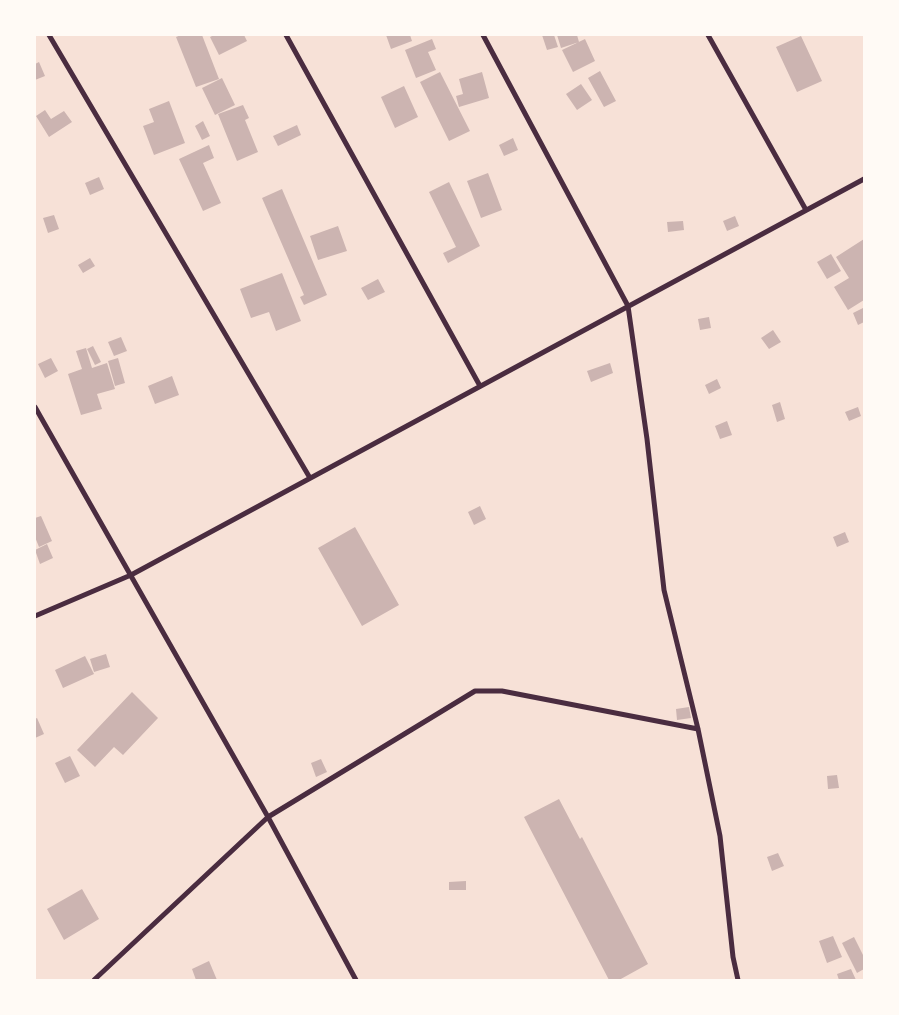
<!DOCTYPE html>
<html>
<head>
<meta charset="utf-8">
<style>
  body { margin:0 }
  #map { position:relative; width:899px; height:1015px; overflow:hidden; background:#f7e1d7; font-family:Cabin,sans-serif }
  canvas { display:block }
  .frame { position:absolute; inset:0; border:36px solid #fffaf5; pointer-events:none }
</style>
</head>
<body>
<div id="map">
<canvas width="899" height="1015"></canvas>
<div class="frame"></div>
</div>
<script>
const c = document.querySelector('canvas').getContext('2d');
c.lineJoin = 'round';
function fillPath(path, color) {
  c.fillStyle = color;
  c.fill(path, 'evenodd');
}
function trace(path, color, width, dash) {
  c.strokeStyle = color;
  c.lineWidth = width;
  c.lineCap = dash ? 'butt' : 'round';
  c.setLineDash(dash || []);
  c.stroke(path);
}
fillPath(new Path2D(`
  M181 35H202L219 79 196 87 176 37Z
  M214 35H244L247 41 219 55 210 37Z
  M386 35H410L412 41 391 49Z
  M542 35H554L558 47 547 50Z
  M557 35H577L579 42 561 48Z
  M801 36 822 81 797 92 776 47Z
  M432 39 436 49 428 52 436 70 416 78 405 50Z
  M585 39 595 61 573 72 562 50Z
  M39 62 45 76 35 80V64Z
  M600 71 616 101 604 107 588 78Z
  M440 72 470 131 449 141 420 82Z
  M482 72 489 98 459 107 456 96 463 94 459 79Z
  M222 78 235 105 215 115 202 88Z
  M581 84 592 100 577 110 566 94Z
  M404 86 418 117 395 128 381 97Z
  M169 101 185 143 154 155 143 126 154 122 149 109Z
  M243 105 249 118 245 120 258 152 237 161 218 114Z
  M45 110 51 119 64 111 72 122 49 137 36 116Z
  M203 121 210 136 202 140 195 126Z
  M297 125 301 135 278 146 273 136Z
  M513 138 518 150 504 156 499 145Z
  M209 145 214 158 203 163 221 203 203 211 179 159Z
  M488 173 502 210 481 218 467 181Z
  M99 177 104 189 90 195 85 183Z
  M449 182 480 246 448 263 443 253 456 247 429 192Z
  M282 189 327 295 304 305 300 297 304 295 262 198Z
  M54 215 59 229 48 233 43 218Z
  M735 216 739 226 727 231 723 221Z
  M683 221 684 230 668 232 667 222Z
  M338 226 347 251 318 260 310 236Z
  M864 239V300L848 310 834 287 849 278 836 257Z
  M831 254 841 271 827 279 817 262Z
  M90 258 95 266 83 273 78 265Z
  M282 273 301 321 276 331 269 312 251 318 240 289Z
  M378 279 385 292 368 300 361 288Z
  M863 308 864 322 858 325 853 313Z
  M709 317 711 328 700 330 698 319Z
  M773 330 781 342 769 349 761 338Z
  M121 337 127 351 114 356 108 342Z
  M93 346 101 362 95 365 87 349Z
  M86 348 92 368 107 363 115 389 97 394 102 409 81 415 68 374 82 369 76 351Z
  M51 358 58 371 45 378 38 364Z
  M118 358 125 383 115 386 108 361Z
  M610 363 613 373 591 382 587 371Z
  M172 376 179 395 155 404 148 386Z
  M717 379 721 388 709 394 705 385Z
  M780 402 785 419 777 422 772 405Z
  M858 407 861 416 849 421 845 412Z
  M727 421 732 435 720 439 715 426Z
  M480 506 486 519 474 525 468 512Z
  M41 516 52 541 39 547 35 537V518Z
  M355 527 399 605 362 626 318 548Z
  M845 532 849 542 837 547 833 537Z
  M47 544 53 558 40 564 35 550Z
  M106 654 110 667 94 672 90 659Z
  M85 656 94 674 63 688 55 670Z
  M132 692 158 718 123 755 114 747 95 767 77 750Z
  M689 707 691 718 677 720 676 709Z
  M37 718 44 734 35 738V719Z
  M70 756 80 776 65 783 55 763Z
  M321 759 327 772 316 777 311 763Z
  M837 775 839 788 828 789 827 776Z
  M559 799 580 839 582 837 648 964 619 980H609L524 817Z
  M778 853 784 866 772 871 767 857Z
  M466 881V890H449V882Z
  M82 889 99 919 64 940 47 909Z
  M833 936 842 957 827 963 819 941Z
  M854 937 864 957V969L857 973 842 943Z
  M209 961 217 980H196L192 969Z
  M851 969 856 980H839L837 974Z`), '#ccb4b1');
trace(new Path2D(`
  M49 35 310 478
  M286 35 480 386
  M483 35 628 306 647 439 664 590 698 729 720 836 733 957 738 980
  M708 35 806 210
  M35 407 268 817 356 980
  M35 616 131 575 864 179
  M94 980 268 817 475 691H502L698 729`), '#4a2c40', 5);
</script>
</body>
</html>
